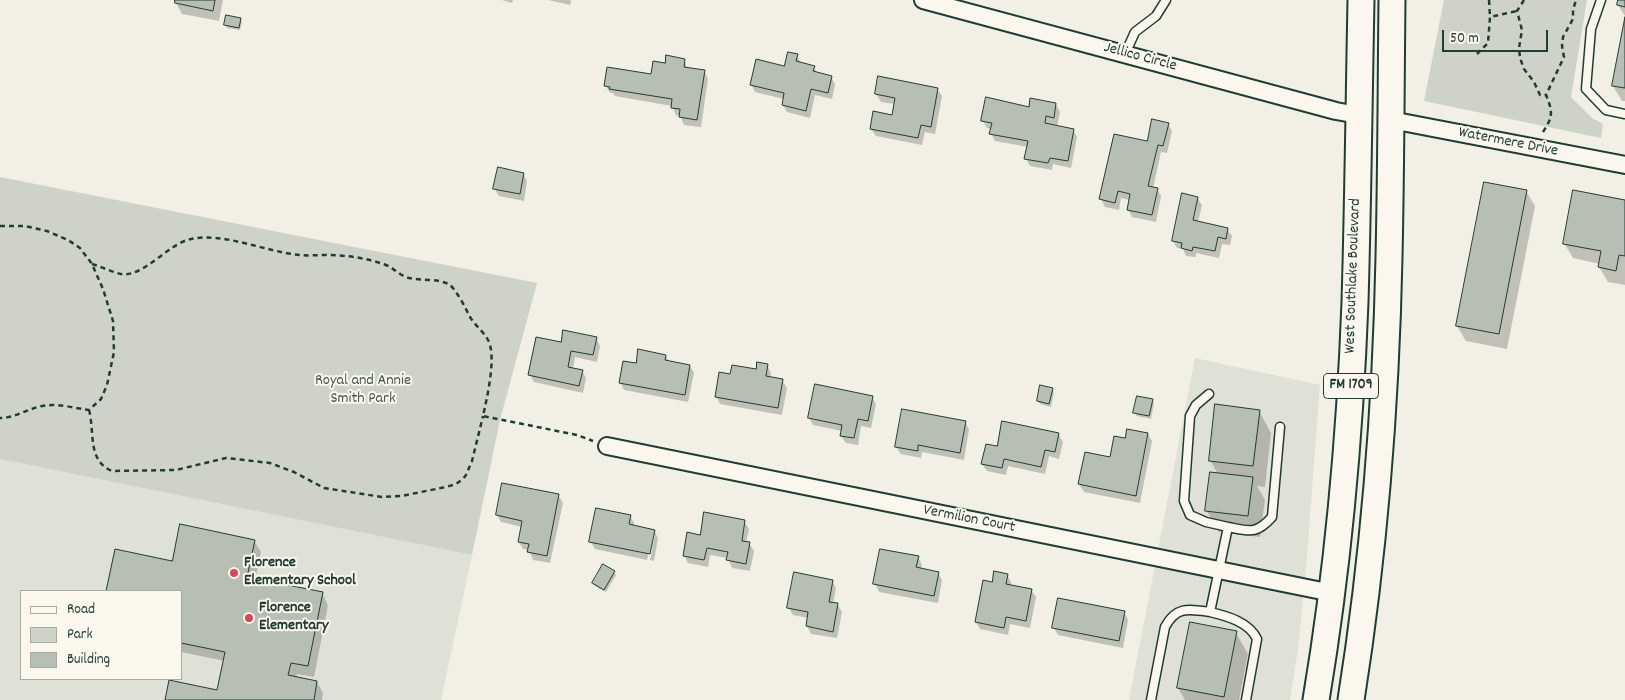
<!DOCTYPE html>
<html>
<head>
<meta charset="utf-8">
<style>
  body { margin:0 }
  #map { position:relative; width:1625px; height:700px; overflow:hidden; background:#f2f0e5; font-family:Dekko,sans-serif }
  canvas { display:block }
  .legend { position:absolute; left:20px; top:590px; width:162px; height:90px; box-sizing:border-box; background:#fbf7ec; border:1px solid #a3ada2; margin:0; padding:6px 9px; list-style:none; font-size:15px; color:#1f3d34 }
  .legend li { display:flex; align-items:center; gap:10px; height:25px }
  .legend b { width:25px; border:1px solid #a3ada2 }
  .scale { position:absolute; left:1442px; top:30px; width:106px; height:22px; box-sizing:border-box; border:2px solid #1f3d34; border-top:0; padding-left:6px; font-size:15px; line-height:18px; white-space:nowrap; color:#1f3d34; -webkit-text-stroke:4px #fbf7ec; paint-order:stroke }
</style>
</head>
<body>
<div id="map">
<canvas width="1625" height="700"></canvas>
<ul class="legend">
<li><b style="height:6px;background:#fbf7ec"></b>Road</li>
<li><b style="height:14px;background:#cfd2c8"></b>Park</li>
<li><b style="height:14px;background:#b7beb3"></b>Building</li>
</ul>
<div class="scale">50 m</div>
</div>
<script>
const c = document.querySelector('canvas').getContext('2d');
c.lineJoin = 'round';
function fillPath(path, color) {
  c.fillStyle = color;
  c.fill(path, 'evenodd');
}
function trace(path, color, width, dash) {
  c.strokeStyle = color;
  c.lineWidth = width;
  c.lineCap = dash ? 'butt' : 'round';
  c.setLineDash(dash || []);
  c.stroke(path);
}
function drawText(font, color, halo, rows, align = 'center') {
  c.font = font + ' Dekko,sans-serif';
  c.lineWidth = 4;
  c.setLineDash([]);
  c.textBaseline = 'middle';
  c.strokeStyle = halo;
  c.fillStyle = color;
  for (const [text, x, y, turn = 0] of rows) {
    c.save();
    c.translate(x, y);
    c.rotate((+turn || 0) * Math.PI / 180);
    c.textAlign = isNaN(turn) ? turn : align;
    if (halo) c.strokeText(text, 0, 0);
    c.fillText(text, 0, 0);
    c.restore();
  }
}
fillPath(new Path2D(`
  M1195 358 1320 385 1306 570 1298 649 1290 700H1129Z
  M0 459 472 555 441 700H0ZM21 591H181V679H21Z`), '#e0e1d6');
fillPath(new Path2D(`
  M1444 0H1587L1571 97 1592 118 1603 124 1601 138 1424 101Z
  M0 177 537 283 500 420 472 555 0 459Z`), '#cfd2c8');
fillPath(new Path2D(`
  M176 0H223L219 21 182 14 176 3Z
  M502 0H513L512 3Z
  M548 0H571L570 5Z
  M1619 0H1625V16L1618 5Z
  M240 19 242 22 240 30 227 28 225 24Z
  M1625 24V101H1622L1613 86Z
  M797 55 801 64 814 67 818 74 831 77 835 84 832 99 815 95 810 118 787 112 783 105 784 99 755 92 751 84 785 67Z
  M684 60 688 69 704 71 708 79 701 127 684 125 680 116 676 115 672 106 615 96 613 93H610L606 86 652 75 666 65Z
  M937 89 942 96 935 134 925 132 922 145 876 136 871 129 893 116 895 104 881 102 876 94Z
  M1056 104 1060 112 1057 127 1073 130 1077 137 1071 168 1053 164 1052 170 1030 166 1026 159 1028 147 995 141 991 133 992 129 987 128 983 121 1030 108Z
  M1168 124 1172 131 1167 153 1161 152 1153 188 1157 189 1161 196 1156 222 1132 217 1128 209 1130 200 1121 198 1119 210 1105 207 1101 199 1148 143Z
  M523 174 527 181 524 201 499 196 495 189Z
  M1526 191 1535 206 1507 349 1466 341 1457 326Z
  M1197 198 1202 205 1198 222 1227 229 1232 236 1230 245 1222 244 1219 258 1196 253V257L1186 256 1183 249 1177 248 1173 241Z
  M1625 201V285L1608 282 1599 267 1600 264 1573 258 1564 243Z
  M596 338 600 346 597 362 575 357 573 369 582 371 586 378 583 393 534 382 530 375 562 343Z
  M666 356 669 362 690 366 694 373 688 402 624 390 620 382 637 365Z
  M767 365 771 373 770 378 782 380 787 388 782 415 720 404 716 396 731 375 757 370Z
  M1052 389 1054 392 1051 407 1040 404 1038 401Z
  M872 397 876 404 871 428 861 426 858 445 846 443 841 436 842 431 813 425 809 418Z
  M1152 400 1154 403 1151 419 1137 416 1135 413Z
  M1259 411 1271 433 1265 487 1257 486 1265 500 1260 537 1219 532 1206 510 1218 474 1210 460Z
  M965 422 969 429 964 460 922 452 921 458 901 454 896 447Z
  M1058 434 1063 442 1059 459 1049 456 1045 474 1008 466 1006 475 987 471 982 464 998 448Z
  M1148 434 1152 441 1140 503 1084 492 1079 484 1111 458 1126 440Z
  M558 495 563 503 550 563 533 560 529 550 523 549 519 542 522 527 501 522 497 515Z
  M630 516 634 523V527L654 531 658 538 654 561 650 560 655 535H652L647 560 595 549 590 541Z
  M744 521 749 529 746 543H749L754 551 750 571 732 568 728 558 710 555 708 567 688 563 684 555 701 536Z
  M254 541 261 552 255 580 322 593 328 605 314 677 297 674 296 678 317 682 323 693 322 700H166L218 692 225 661 181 652V591H108L116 551 173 562Z
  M918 557 922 565 921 569 938 573 942 580 938 603 879 592 875 584Z
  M614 572 616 575 606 592 595 586 593 583Z
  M1007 575 1011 582V586L1031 590 1036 597 1030 628 1010 624 1008 635 980 629 976 622 993 584Z
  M832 581 836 588 833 604 838 605 842 612 837 638 811 634 807 626 808 618 793 615 789 608Z
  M1124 612 1128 620 1123 648 1058 635 1054 628Z
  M1236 633 1248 654 1239 700H1185L1178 688Z`), '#0003');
const building = new Path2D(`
  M175 0H215L213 11 175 3Z
  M1618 0H1625V7L1617 5Z
  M226 15 241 18 239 28 224 25Z
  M1625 17V88L1612 86Z
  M788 52 798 54 796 61 815 66 813 71 832 76 828 93 811 89 806 111 782 105 784 93 750 85 756 59 784 66Z
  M666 55 685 59 684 67 705 70 697 120 679 117 680 109 671 108 672 99 609 89 610 87 604 86 607 67 651 74 653 61 665 63Z
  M878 76 938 88 931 127 921 125 918 138 870 129 873 111 892 115 895 98 875 94Z
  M986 97 1029 107 1030 98 1056 103 1054 118 1046 116 1045 123 1074 129 1068 161 1050 158 1048 163 1024 159 1028 141 989 134 992 123 981 121Z
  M1152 119 1169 123 1163 146 1158 145 1148 186 1158 188 1152 215 1127 210 1130 194 1118 191 1115 203 1099 199 1114 134 1147 141Z
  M498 167 524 173 520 194 493 189Z
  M1484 182 1527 190 1499 334 1456 326Z
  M1573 190 1625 200V256L1619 255 1616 271 1598 267 1601 251 1563 244Z
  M1182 193 1198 197 1193 220 1228 228 1226 239 1218 237 1215 251 1193 247 1192 251 1181 248 1182 243 1172 241Z
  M563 330 597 337 593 355 571 351 568 367 583 370 579 386 528 375 536 337 561 342Z
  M638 349 666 355 665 360 690 365 685 395 619 383 623 361 636 363Z
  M757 362 768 364 766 376 783 379 778 408 715 397 719 372 730 374 732 365 756 369Z
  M815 384 873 396 868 421 858 419 854 438 840 436 842 425 808 418Z
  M1040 385 1053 388 1049 404 1037 401Z
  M1137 396 1153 399 1149 416 1133 413Z
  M1215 404 1260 410 1253 466 1209 461Z
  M902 409 966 421 960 453 918 445V451L895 447Z
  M1002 421 1059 433 1055 452 1045 450 1041 467 1004 459 1002 468 981 464 986 444 997 446Z
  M1127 429 1148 433 1136 496 1078 484 1085 452 1110 457 1114 436 1125 438Z
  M1210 472 1253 477 1248 516 1205 511Z
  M502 483 559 494 547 556 527 552 529 544 518 542 522 521 496 515Z
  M596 508 631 515 629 524 655 530 650 554 589 542Z
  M704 512 745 520 742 541 750 542 746 564 726 560 728 552 707 548 704 560 683 556 687 532 700 535Z
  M180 524 255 540 247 577 323 592 308 666 291 663 288 675 317 681 314 700H165L169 680 217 690 225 652 181 643V591H106L115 549 172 561Z
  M880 549 919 556 916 567 939 572 934 596 873 584Z
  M603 564 615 571 604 590 592 583Z
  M994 571 1008 574 1006 584 1032 589 1026 621 1006 617 1004 628 975 622 983 580 992 582Z
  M794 572 833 580 829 602 838 603 833 632 806 626 808 612 787 608Z
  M1058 598 1125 611 1119 641 1052 628Z
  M1190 622 1237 631 1224 697 1177 688Z`);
fillPath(building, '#b7beb3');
trace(building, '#1f3d34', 1);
const service = new Path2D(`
  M1601 0 1591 29 1586 89 1606 110 1625 114
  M1125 54 1135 32 1156 16 1166 0
  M1209 394 1196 405 1190 416 1184 501 1190 515 1206 522 1228 527
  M1210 612C1227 616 1249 622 1257 639L1246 700
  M1151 700 1165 627C1176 606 1189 609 1210 612L1228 527C1249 531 1256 535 1272 517L1280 427`);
const minor = new Path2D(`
  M923 0 1336 111 1358 115
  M1391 120 1625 165
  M607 446 1332 593`);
const primary = new Path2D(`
  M1316 700C1338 569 1350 435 1355 302 1358 201 1359 101 1361 0
  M1351 700C1374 555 1386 404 1389 257 1391 171 1391 86 1392 0`);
trace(service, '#1f3d34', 11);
trace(minor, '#1f3d34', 20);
trace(primary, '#1f3d34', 29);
trace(new Path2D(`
  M1489 0 1490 17
  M1524 0 1517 11 1522 30 1519 48 1520 58 1524 69 1534 82 1540 95H1546
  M1477 54 1488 43 1490 17 1517 11
  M1543 132C1553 117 1553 112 1546 95L1564 57 1562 46 1563 37 1573 19V10L1576 0
  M0 226H25L47 231 68 240 80 248 92 264 103 289 113 321 114 352 107 385 101 399 89 410C74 408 57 403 42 406 27 409 15 418 0 418
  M92 264C102 267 112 272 121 274 143 278 169 243 191 239 224 232 266 252 300 255 308 256 317 255 326 255 346 255 367 258 386 265 394 268 400 276 409 278 421 281 439 278 450 285 457 291 466 309 470 317 476 327 487 334 490 345 495 363 487 398 483 416L577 435 593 441
  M89 410C95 432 87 461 112 471L176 470 226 458 270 463 294 472 324 488 382 497 401 496 446 487 456 484 463 479 466 475 472 461 483 416`), '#1f3d34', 2.5, [5, 4]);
trace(service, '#fbf7ec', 8);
trace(minor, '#fbf7ec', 16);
trace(primary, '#fbf7ec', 25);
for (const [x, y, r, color] of [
  [234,573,5,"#d1495b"],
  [249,618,5,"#d1495b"]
]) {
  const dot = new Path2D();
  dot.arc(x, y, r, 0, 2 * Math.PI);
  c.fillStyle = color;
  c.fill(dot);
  trace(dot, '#fbf7ec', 2);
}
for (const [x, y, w] of [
  [1351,386,55]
]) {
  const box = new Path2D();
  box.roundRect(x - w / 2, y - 12.5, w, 25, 4);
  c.fillStyle = '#fbf7ec';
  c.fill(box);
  trace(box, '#1f3d34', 1);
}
drawText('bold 15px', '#1f3d34', null, [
  ["FM 1709",1351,386]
]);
drawText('16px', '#1f3d34', '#fbf7ec', [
  ["Jellico Circle",1140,58,15],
  ["Watermere Drive",1508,143,11],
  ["West Southlake Boulevard",1354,276,-88],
  ["Vermilion Court",969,520,11]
]);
drawText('16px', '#425b52', '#fbf7ec', [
  ["Royal and Annie",363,382],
  ["Smith Park",363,400]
]);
drawText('bold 16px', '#1f3d34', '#fbf7ec', [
  ["Florence",244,564],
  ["Elementary School",244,582],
  ["Florence",259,609],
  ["Elementary",259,627]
], 'left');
</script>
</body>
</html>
